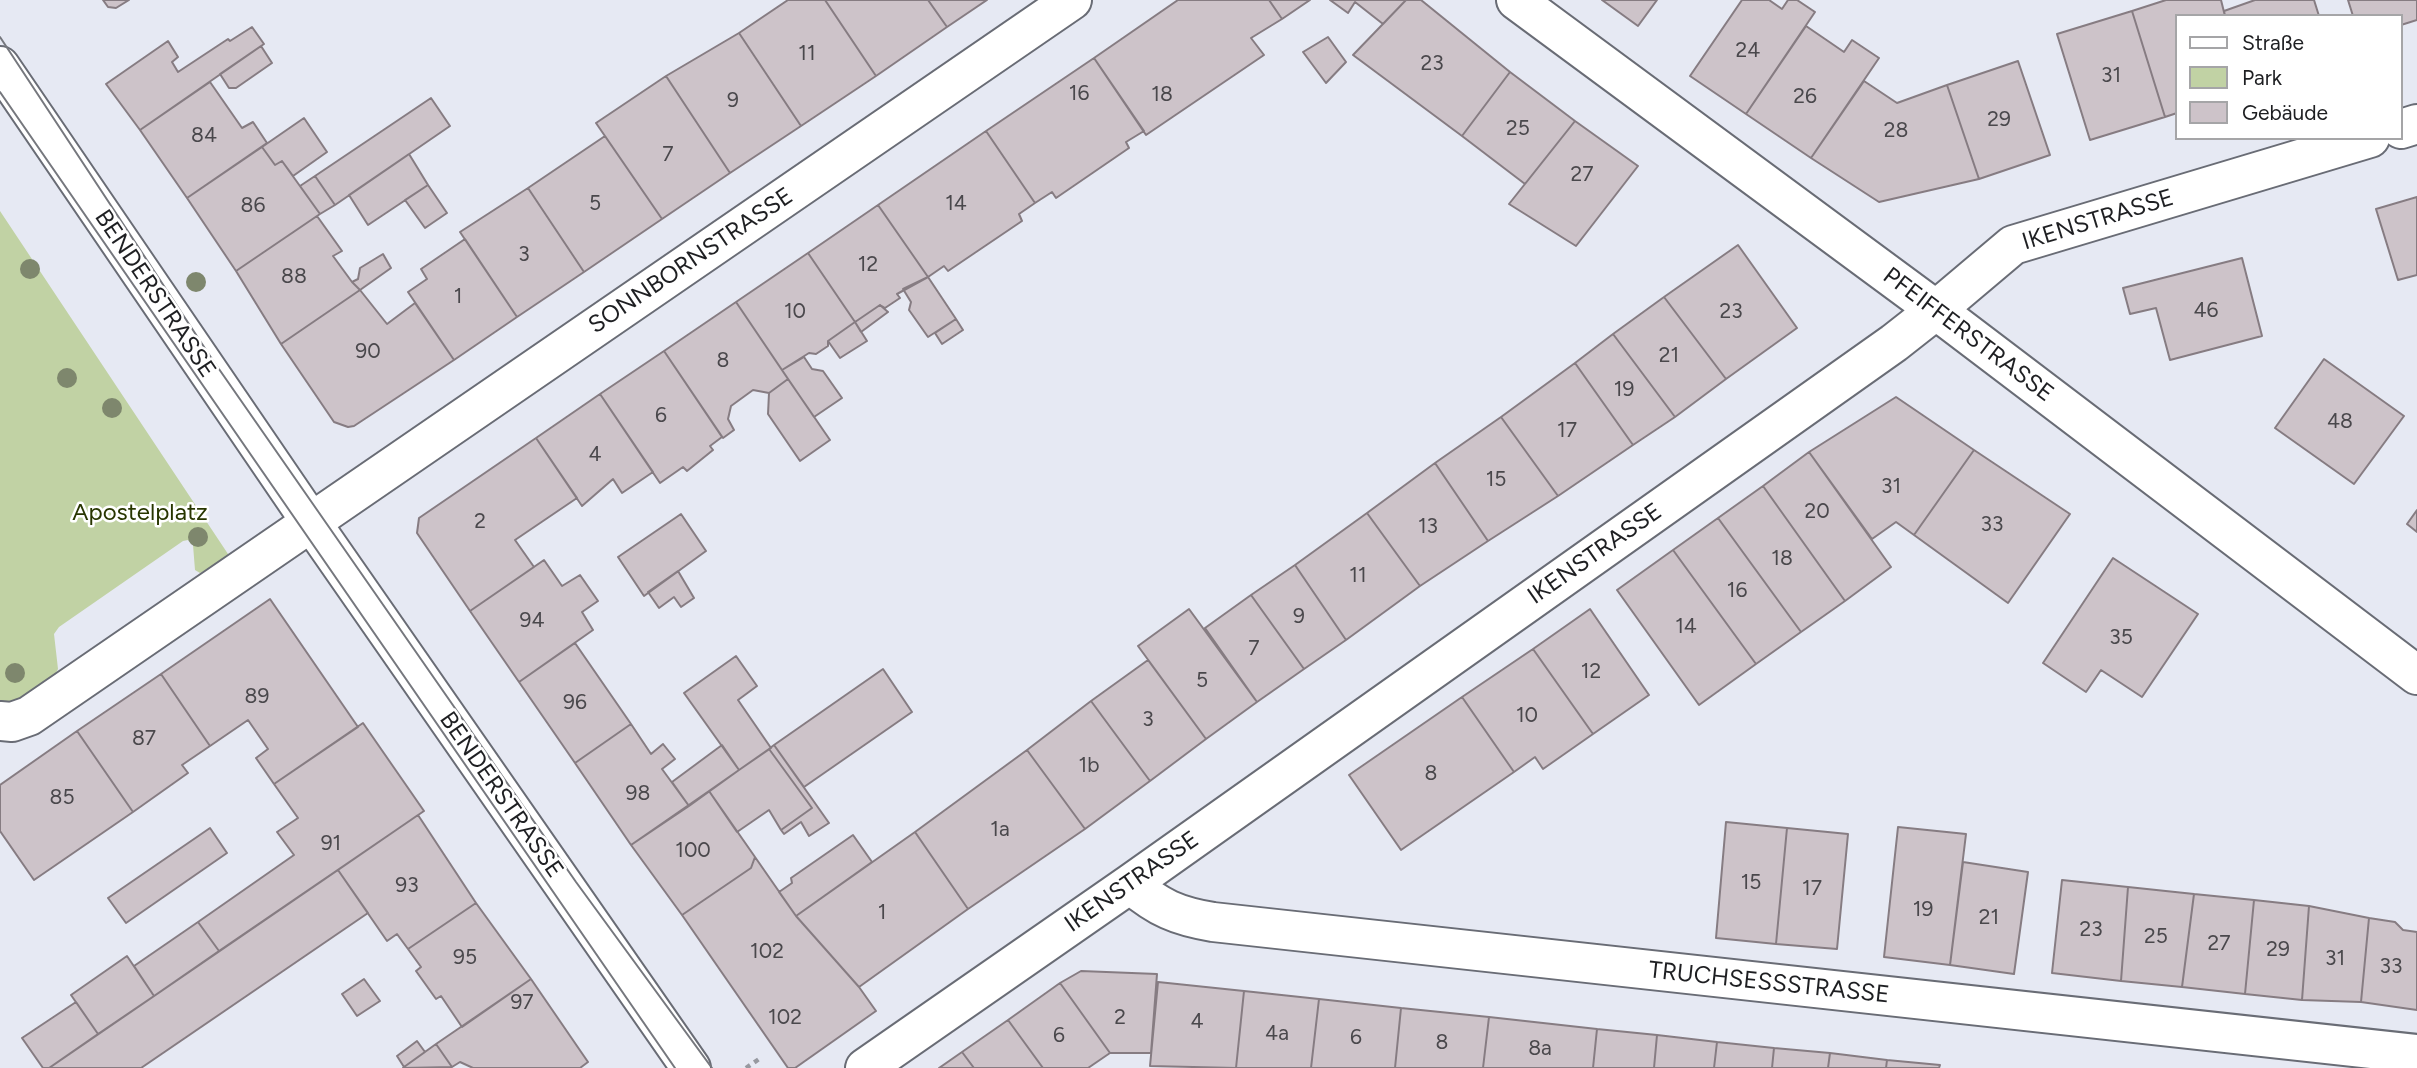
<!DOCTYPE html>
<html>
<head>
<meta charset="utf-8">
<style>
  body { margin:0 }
  #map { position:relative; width:2417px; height:1068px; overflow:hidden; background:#e6e9f3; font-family:Figtree,sans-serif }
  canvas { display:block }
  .legend { position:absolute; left:2175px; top:14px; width:228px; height:126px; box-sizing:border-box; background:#fff; border:2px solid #a5a5a7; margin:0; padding:9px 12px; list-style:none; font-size:21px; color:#1e1f22 }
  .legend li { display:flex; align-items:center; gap:14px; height:35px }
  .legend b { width:35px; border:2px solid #a5a5a7 }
</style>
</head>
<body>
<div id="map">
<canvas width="2417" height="1068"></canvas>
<ul class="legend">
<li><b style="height:9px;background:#fff"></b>Straße</li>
<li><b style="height:19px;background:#c1d2a4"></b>Park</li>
<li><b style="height:19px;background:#cdc3c9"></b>Gebäude</li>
</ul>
</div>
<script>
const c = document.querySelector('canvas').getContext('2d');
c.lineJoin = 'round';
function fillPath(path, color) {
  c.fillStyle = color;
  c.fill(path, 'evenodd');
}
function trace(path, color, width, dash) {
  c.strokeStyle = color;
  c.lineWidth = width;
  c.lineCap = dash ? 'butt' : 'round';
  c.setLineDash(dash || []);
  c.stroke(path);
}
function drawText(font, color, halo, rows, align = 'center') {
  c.font = font + ' Figtree,sans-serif';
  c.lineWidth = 5;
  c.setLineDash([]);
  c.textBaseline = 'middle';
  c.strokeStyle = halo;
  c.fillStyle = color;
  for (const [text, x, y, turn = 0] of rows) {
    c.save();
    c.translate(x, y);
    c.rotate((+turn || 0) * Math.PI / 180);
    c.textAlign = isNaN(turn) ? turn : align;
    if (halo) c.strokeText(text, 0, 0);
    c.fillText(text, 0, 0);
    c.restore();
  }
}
fillPath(new Path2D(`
  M0 211 230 557 200 573 195 570 193 545 188 540 183 541 59 627 54 634 58 669 55 675C39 686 20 707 0 701Z`), '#c1d2a4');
const building = new Path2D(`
  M103 0H129L116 8 108 7Z
  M788 0H825L876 76 801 126 739 33Z
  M825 0H928L947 27 876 76Z
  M928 0H987L947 27Z
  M1178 0H1269L1282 19 1251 38 1264 55 1146 135 1094 58Z
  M1269 0H1310L1282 19Z
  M1330 0H1406L1383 24 1355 2 1348 13Z
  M1406 0H1421L1510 72 1462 136 1353 55Z
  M1602 0H1657L1638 26Z
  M1742 0H1769L1782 9 1788 0H1797L1815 12 1746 114 1690 76Z
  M2166 0H2221L2225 16H2177V113L2165 117 2132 11Z
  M2314 0 2319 16H2225L2224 11 2255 0Z
  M2348 0H2417V20L2401 25V16H2353Z
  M2132 11 2165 117 2090 140 2057 34Z
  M1806 26 1844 52 1852 40 1879 58 1811 158 1746 114Z
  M252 27 264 44 140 130 106 84 168 41 178 57 172 62 178 72 228 39 230 41Z
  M739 33 801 126 730 173 666 76Z
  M1328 37 1346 62 1326 83 1303 52Z
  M261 46 272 63 236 88H229L220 74Z
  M1094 58 1144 131 1126 142 1129 148 1056 198 1052 192 1035 203 986 131Z
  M2018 61 2050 155 1979 179 1947 85Z
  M1510 72 1575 121 1525 184 1462 136Z
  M666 76 730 173 662 219 596 123Z
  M1864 81 1897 103 1947 85 1979 179 1879 202 1811 158Z
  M210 82 242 128 253 122 267 143 187 198 140 130Z
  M431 98 450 126 335 205 315 176Z
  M304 118 327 152 293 176 282 161 275 165 262 147Z
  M1575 121 1638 166 1576 246 1509 204Z
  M986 131 1035 203 1019 214 1022 221 948 271 944 266 928 277 878 205Z
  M605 136 662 219 584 272 528 188Z
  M262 147 275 165 282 161 320 214 236 271 187 198Z
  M409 154 428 185 368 225 349 195Z
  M315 176 335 205 320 214 300 186Z
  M428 185 447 213 425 228 405 200Z
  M528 188 584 272 517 317 460 232Z
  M2417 197V275L2398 280 2376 209Z
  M878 205 928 277 897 294 900 298 885 308 880 305 855 322 808 253Z
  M317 216 342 251 333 256 352 282 360 290 281 344 236 271Z
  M465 239 517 317 454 360 408 292 427 279 421 269Z
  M1738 245 1797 328 1726 379 1664 297Z
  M808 253 855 322 828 341V346L816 354 809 353 782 370 736 302Z
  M383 254 391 268 360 290 352 282 358 279 360 268Z
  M2242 258 2262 336 2170 360 2156 308 2130 314 2123 288Z
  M928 277 956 319 928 337 909 310 911 302 903 289Z
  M360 290 387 324 415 303 454 360 354 426 348 427 334 422 281 344Z
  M1664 297 1726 379 1675 417 1613 334Z
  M736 302 788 379 769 393 753 390 731 406 728 419 734 430 723 438 664 351Z
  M880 305 888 312 861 332 855 322Z
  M956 319 963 330 942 344 935 333Z
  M855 322 867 341 840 358 828 341Z
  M1613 334 1675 417 1633 445 1575 363Z
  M664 351 722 437 710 446 713 450 687 471 683 467 660 483 600 394Z
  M804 357 812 369 823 371 842 398 814 417 782 370Z
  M2324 359 2404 416 2354 484 2275 428Z
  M1575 363 1633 445 1558 496 1501 417Z
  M788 379 830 440 800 461 768 414 769 393Z
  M600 394 653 472 622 493 613 479 582 506 536 438Z
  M1896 397 1974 450 1914 535 1896 522 1872 539 1809 452Z
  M1501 417 1558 496 1488 541 1435 463Z
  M536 438 577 498 515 540 534 567 470 611 417 533 419 518Z
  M1974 450 2070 514 2008 603 1914 535Z
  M1809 452 1891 567 1845 601 1763 486Z
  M1435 463 1488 541 1420 586 1367 513Z
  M1763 486 1845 601 1801 632 1718 518Z
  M2417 510V532L2407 524Z
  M1367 513 1420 586 1346 640 1295 565Z
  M681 514 706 551 644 596 618 557Z
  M1718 518 1801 632 1756 664 1673 550Z
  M1673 550 1756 664 1699 705 1617 590Z
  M2113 558 2198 614 2142 697 2101 670 2086 692 2043 663Z
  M544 560 562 586 580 575 598 601 582 612 593 630 519 682 470 611Z
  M1295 565 1346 640 1304 669 1251 595Z
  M678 571 694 598 681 607 674 597 659 608 648 592Z
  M1251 595 1304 669 1257 702 1205 628Z
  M270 599 358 727 274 784 256 758 268 749 248 720 210 746 161 674Z
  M1189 609 1257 702 1206 739 1138 646Z
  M1590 609 1649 695 1593 734 1533 649Z
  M575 643 631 724 575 763 519 682Z
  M1533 649 1593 734 1543 769 1535 757 1514 772 1462 697Z
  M736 656 757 686 738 700 771 748 739 770 684 693Z
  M1148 660 1206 739 1150 781 1091 701Z
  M883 669 912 712 804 787 774 745Z
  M161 674 210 746 182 765 188 773 133 812 77 731Z
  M1462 697 1514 772 1401 850 1349 775Z
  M1091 701 1150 781 1085 829 1027 750Z
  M363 723 424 811 219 951 198 922 294 855 277 832 298 818 274 784Z
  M631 724 651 754 663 744 675 759 662 769 689 806 631 845 575 763Z
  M77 731 133 812 34 880 0 831V785Z
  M722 745 739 770 689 806 672 782Z
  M774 745 829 823 809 836 801 822 784 834 781 830 812 808 769 749Z
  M769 749 812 808 781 830 769 810 737 832 709 791Z
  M1027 750 1085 829 968 909 915 832Z
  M709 791 755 857 751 868 682 915 631 845Z
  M418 815 476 903 408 949 397 934 387 941 338 870Z
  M1726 822 1787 828 1776 944 1716 938Z
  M1898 827 1966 834 1950 965 1884 957Z
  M210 828 227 853 126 923 108 898Z
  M1787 828 1848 834 1837 949 1776 944Z
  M915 832 968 909 859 987 796 916Z
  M853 835 872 862 796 916 779 892 792 883 791 878Z
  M755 857 796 916 859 987 876 1011 795 1068H788L682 915 751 868Z
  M1963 862 2028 872 2014 974 1950 965Z
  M338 870 368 913 141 1068H49Z
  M2062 880 2128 887 2121 981 2052 973Z
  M2128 887 2194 894 2182 987 2121 981Z
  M2194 894 2254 900 2245 994 2182 987Z
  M2254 900 2309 906 2302 1000 2245 994Z
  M476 903 531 979 462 1027 441 996 436 999 416 971 421 967 408 949Z
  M2309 906 2369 918 2361 1002 2302 1000Z
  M2369 918 2395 922 2403 930 2417 932V1010L2361 1002Z
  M198 922 219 951 154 996 134 966Z
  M127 956 154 996 98 1034 71 995Z
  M1081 971 1157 974 1151 1053H1110L1060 983Z
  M364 979 380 1001 357 1016 342 994Z
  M531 979 588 1062 580 1068H473L460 1062 452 1067 436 1044Z
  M1158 982 1244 991 1236 1068 1150 1066Z
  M1060 983 1110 1053 1088 1068H1043L1008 1020Z
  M1244 991 1319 999 1311 1068H1236Z
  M1319 999 1401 1008 1395 1068H1311Z
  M76 1002 98 1034 49 1068H43L22 1038Z
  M1401 1008 1489 1017 1483 1068H1395Z
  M1489 1017 1597 1029 1593 1068H1483Z
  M1008 1020 1043 1068H974L962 1052Z
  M1597 1029 1657 1035 1654 1068H1593Z
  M1657 1035 1717 1042 1714 1068H1654Z
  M417 1041 425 1052 404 1067 397 1056Z
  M1717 1042 1774 1048 1772 1068H1714Z
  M436 1044 452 1067 403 1068 404 1067Z
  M1774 1048 1830 1053 1828 1068H1772Z
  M962 1052 974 1068H939Z
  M1830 1053 1887 1060 1886 1068H1828Z
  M1887 1060 1940 1065 1939 1068H1886Z`);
fillPath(building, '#cdc3c9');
trace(building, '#867c82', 2);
const minor = new Path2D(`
  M1516 0 1936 310 2417 675
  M2401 129 2417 124
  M0 721 12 722 29 716 1072 0
  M1130 884C1159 908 1177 916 1213 922L2417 1054
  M865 1068 1130 884 1894 343 1936 310 2013 245 2370 138`);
const tertiary = new Path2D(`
  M0 66 311 522 691 1068`);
trace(minor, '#696c75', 42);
trace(tertiary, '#696c75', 42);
trace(new Path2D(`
  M746 1068 762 1057`), '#9799a0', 4.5, [5, 5]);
trace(minor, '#fff', 38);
trace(tertiary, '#fff', 38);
trace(new Path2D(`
  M0 37 212 359 576 882 712 1068
  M0 92 675 1068`), '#76787e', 2);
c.fillStyle = '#7e876d';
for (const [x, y] of [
  [30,269],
  [196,282],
  [67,378],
  [112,408],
  [198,537],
  [15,673]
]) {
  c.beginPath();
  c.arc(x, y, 10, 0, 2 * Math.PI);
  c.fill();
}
drawText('21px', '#4a484c', null, [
  ["24",1748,51],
  ["11",807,54],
  ["23",1432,64],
  ["31",2111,76],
  ["16",1079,94],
  ["18",1162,95],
  ["26",1805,97],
  ["9",733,101],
  ["29",1999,120],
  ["25",1518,129],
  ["28",1896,131],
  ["84",204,136],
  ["7",668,155],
  ["27",1582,175],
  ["5",595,204],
  ["14",956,204],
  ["86",253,206],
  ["3",524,255],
  ["12",868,265],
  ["88",294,277],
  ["1",458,297],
  ["46",2206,311],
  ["10",795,312],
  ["23",1731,312],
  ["90",368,352],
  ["21",1669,356],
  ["8",723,361],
  ["19",1624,390],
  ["6",661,416],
  ["48",2340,422],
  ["17",1567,431],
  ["4",595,455],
  ["15",1496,480],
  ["31",1891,487],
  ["20",1817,512],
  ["2",480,522],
  ["33",1992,525],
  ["13",1428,527],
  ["18",1782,559],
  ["11",1358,576],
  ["16",1737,591],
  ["9",1299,617],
  ["94",532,621],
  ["14",1686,627],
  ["35",2121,638],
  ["7",1254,649],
  ["12",1591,672],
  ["5",1202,681],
  ["89",257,697],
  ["96",575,703],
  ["10",1527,716],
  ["3",1148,720],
  ["87",144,739],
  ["1b",1089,766],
  ["8",1431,774],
  ["98",638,794],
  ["85",62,798],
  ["1a",1000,830],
  ["91",331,844],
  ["100",693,851],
  ["15",1751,883],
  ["93",407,886],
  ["17",1812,889],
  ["19",1923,910],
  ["1",882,913],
  ["21",1989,918],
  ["23",2091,930],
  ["25",2156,937],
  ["27",2219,944],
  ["29",2278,950],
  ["102",767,952],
  ["95",465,958],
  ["31",2335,959],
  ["33",2391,967],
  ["97",522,1003],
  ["102",785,1018],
  ["2",1120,1018],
  ["4",1197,1022],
  ["4a",1277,1034],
  ["6",1059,1036],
  ["6",1356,1038],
  ["8",1442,1043],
  ["8a",1540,1049]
]);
drawText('24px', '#1e1f22', '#fff', [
  ["IKENSTRASSE",2098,220,-17],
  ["SONNBORNSTRASSE",691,261,-34],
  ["BENDERSTRASSE",155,294,56],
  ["PFEIFFERSTRASSE",1968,335,37],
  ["IKENSTRASSE",1595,554,-35],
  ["BENDERSTRASSE",501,795,55],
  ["IKENSTRASSE",1132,882,-35],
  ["TRUCHSESSSTRASSE",1769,983,6]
]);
drawText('24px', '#283600', '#fff', [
  ["Apostelplatz",140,513]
]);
</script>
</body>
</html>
